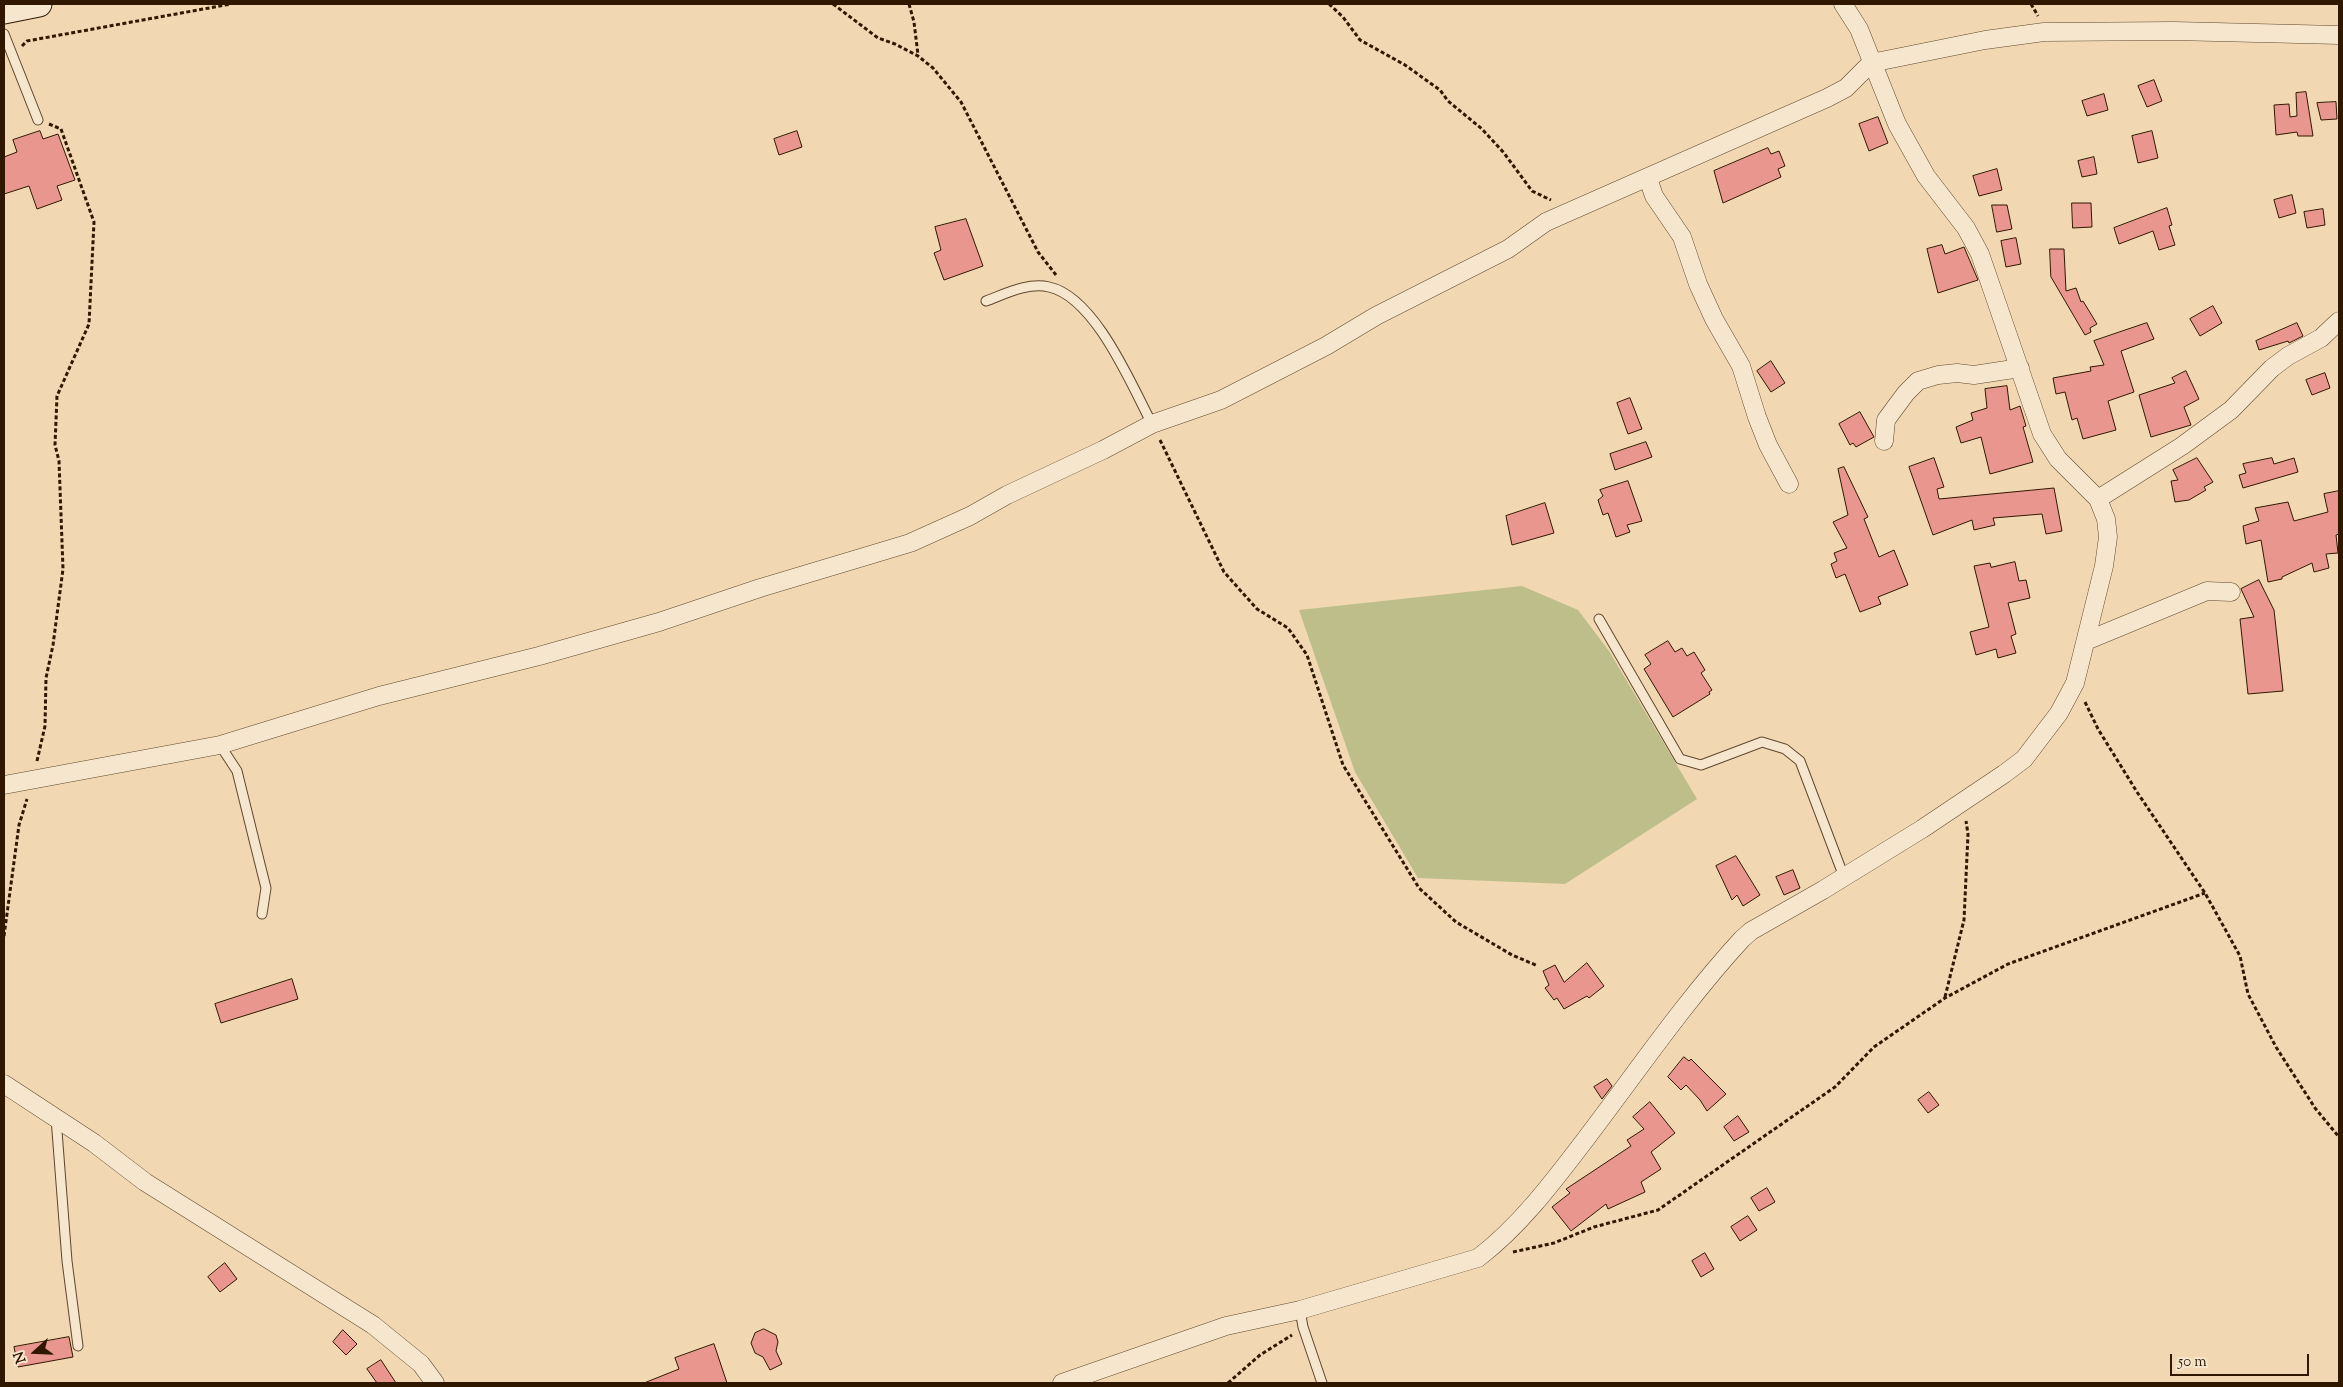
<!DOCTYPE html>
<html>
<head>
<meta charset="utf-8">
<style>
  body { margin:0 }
  #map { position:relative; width:2343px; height:1387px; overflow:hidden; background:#f1d8b2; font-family:"Sorts Mill Goudy",serif }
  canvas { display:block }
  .frame { position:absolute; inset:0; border:5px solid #301800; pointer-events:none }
  .north { position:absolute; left:10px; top:1327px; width:50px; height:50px; -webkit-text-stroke:4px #f6e6cd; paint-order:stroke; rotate:250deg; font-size:14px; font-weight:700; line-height:20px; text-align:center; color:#301800 }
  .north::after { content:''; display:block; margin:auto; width:18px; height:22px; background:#301800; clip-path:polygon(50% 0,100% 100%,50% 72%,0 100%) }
  .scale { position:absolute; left:2170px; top:1354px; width:139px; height:22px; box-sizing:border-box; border:2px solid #301800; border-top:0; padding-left:6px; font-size:15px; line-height:18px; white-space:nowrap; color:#301800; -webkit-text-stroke:4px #f6e6cd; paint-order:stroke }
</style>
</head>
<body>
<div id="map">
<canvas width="2343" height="1387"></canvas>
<div class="frame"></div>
<div class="north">N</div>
<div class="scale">50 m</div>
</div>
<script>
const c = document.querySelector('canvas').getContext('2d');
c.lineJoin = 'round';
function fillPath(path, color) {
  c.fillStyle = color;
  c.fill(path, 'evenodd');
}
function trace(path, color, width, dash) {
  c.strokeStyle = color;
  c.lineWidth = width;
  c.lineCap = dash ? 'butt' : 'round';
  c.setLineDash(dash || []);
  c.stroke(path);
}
fillPath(new Path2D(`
  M1522 586 1578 610 1609 651 1697 799 1565 884 1418 878 1355 772 1299 610Z`), '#bdbe8a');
const building = new Path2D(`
  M2154 80 2162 101 2147 107 2138 86Z
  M2306 92 2313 136H2298L2297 132 2276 135 2274 105 2289 104 2290 117 2297 116 2296 93Z
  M2104 94 2108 110 2087 116 2082 101Z
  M2336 102 2337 119 2321 120 2317 103Z
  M1878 117 1888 143 1869 151 1859 124Z
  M40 131 43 139 58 134 75 180 57 186 62 200 37 209 29 186 4 194V157L17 152 13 140Z
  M797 131 802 147 779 155 774 139Z
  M2152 131 2158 158 2138 163 2132 136Z
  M1768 148 1771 154 1779 151 1785 166 1778 169 1781 177 1723 203 1714 171Z
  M2094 157 2097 174 2082 177 2078 161Z
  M1997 169 2002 190 1979 196 1973 176Z
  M2292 195 2296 213 2279 218 2274 200Z
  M2072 203H2091L2092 227 2073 228Z
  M1992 205H2007L2012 229 1997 232Z
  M2167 208 2172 225 2169 226 2175 245 2159 250 2153 231 2119 244 2114 228Z
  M2323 209 2325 225 2307 228 2304 212Z
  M966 219 983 266 944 280 934 253 941 250 935 227Z
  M2016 238 2021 264 2006 267 2001 241Z
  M1942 245 1945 254 1964 247 1978 280 1938 293 1927 249Z
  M2050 249H2064L2066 291 2076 288 2081 302 2083 301 2097 324 2090 328 2091 332 2085 335 2051 277Z
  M2213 306 2222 323 2200 336 2190 319Z
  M2147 323 2154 339 2121 351 2134 392 2108 401 2116 430 2083 439 2077 418 2072 420 2065 392 2056 394 2053 378 2091 371 2090 367 2104 365 2094 341Z
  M2297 323 2303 336 2289 343 2288 341 2259 350 2256 341Z
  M1771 361 1785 383 1771 392 1757 371Z
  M2186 371 2199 399 2184 407 2191 425 2151 437 2139 395 2175 383 2172 378Z
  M2325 373 2330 388 2312 395 2306 380Z
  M2007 386 2010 410 2020 406 2026 426 2023 427 2033 462 1990 474 1981 437 1961 443 1956 427 1973 420 1971 413 1987 408 1985 389Z
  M1630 398 1642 429 1628 434 1617 403Z
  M1860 412 1874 437 1856 447 1853 443 1850 445 1839 424Z
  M1646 442 1652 457 1615 470 1610 454Z
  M1934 458 1944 487 1937 489 1939 499 2054 488 2062 531 2046 534 2042 514 1993 518 1995 525 1974 530 1972 520 1933 535 1909 467Z
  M2197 458 2213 482 2204 487 2206 490 2189 500 2175 502 2171 481 2178 480 2173 470Z
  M2272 458 2274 464 2294 458 2298 472 2243 488 2239 475 2246 473 2243 464Z
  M1844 467 1868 517 1864 519 1879 557 1894 550 1908 585 1878 597 1881 604 1860 612 1845 574 1836 578 1831 564 1837 561 1834 553 1847 548 1833 522 1848 515 1838 469Z
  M1628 481 1642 521 1627 525 1630 532 1616 537 1608 513 1603 515 1598 500 1603 496 1600 490Z
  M2339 491V534L2336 535 2338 553 2326 554 2329 568 2314 572 2312 563 2282 577V579L2268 582 2261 540 2246 544 2243 526 2259 521 2255 508 2288 502 2294 521 2328 512 2324 494Z
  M1545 503 1554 533 1512 545 1506 516Z
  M2015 562 2019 581 2026 580 2030 598 2008 603 2016 634 2011 636 2016 653 1998 658 1996 649 1976 655 1970 632 1989 627 1974 566 1990 563 1991 567Z
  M2259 580 2274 610 2283 691 2248 694 2240 619 2254 617 2241 589Z
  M1668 641 1675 652 1682 648 1687 656 1694 652 1705 670 1701 673 1712 690 1709 692 1710 694 1673 717 1644 669 1651 664 1645 655Z
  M1736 856 1760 895 1743 906 1737 895 1732 900 1716 866Z
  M1793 870 1800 888 1784 895 1776 877Z
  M1587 963 1604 986 1589 998 1587 996 1564 1009 1557 998 1554 1000 1545 988 1549 985 1543 971 1555 965 1564 982Z
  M292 979 298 999 221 1023 215 1004Z
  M1684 1057 1689 1061 1691 1059 1726 1094 1707 1111 1700 1100 1686 1085 1681 1090 1668 1077Z
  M1607 1079 1612 1086 1602 1099 1594 1087Z
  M1929 1092 1939 1105 1928 1113 1918 1100Z
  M1650 1102 1675 1133 1651 1152 1661 1169 1641 1182 1645 1192 1608 1209 1606 1204 1571 1231 1552 1207 1570 1193 1566 1189 1631 1146 1627 1140 1644 1129 1633 1117Z
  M1738 1116 1749 1132 1734 1141 1724 1127Z
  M1767 1188 1775 1202 1759 1211 1751 1198Z
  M1748 1216 1757 1230 1740 1241 1731 1227Z
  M1705 1253 1714 1269 1701 1277 1692 1261Z
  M225 1263 237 1279 220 1292 208 1277Z
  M764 1329 776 1335 778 1342 776 1351 782 1364 770 1370 763 1357 755 1353 751 1343 755 1333Z
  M343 1330 357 1344 346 1355 333 1342Z
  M69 1337 73 1357 18 1367 14 1347Z
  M714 1344 727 1383H644L679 1369 675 1358Z
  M381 1360 396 1383H377L367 1369Z`);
fillPath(building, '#e8968e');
trace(building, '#301800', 1);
const lane = new Path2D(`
  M4 34 38 120
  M986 301C1005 294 1028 282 1049 287 1095 297 1131 384 1152 424
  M1599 619 1680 759 1701 765 1762 742 1785 749 1800 761 1844 877
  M220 745 237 771 255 844 266 888 262 914
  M56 1118 67 1261 78 1346
  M1300 1310 1303 1327 1322 1383`);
const street = new Path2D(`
  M1648 178 1654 196 1682 237 1698 284 1714 319 1741 366 1757 417 1768 445 1789 484
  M1884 441 1886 420 1906 393 1918 381 1938 375 1957 373 1974 375 2020 368
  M2098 499 2182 446 2231 410 2272 368 2288 356 2321 338 2339 321
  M2086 641 2207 591 2231 592
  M4 785 220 745 379 696 539 656 659 622 760 588 910 543 970 516 1007 495 1103 450 1152 424 1221 400 1326 346 1376 316 1508 249 1546 222 1827 98 1846 88 1871 63 1985 40 2044 32 2174 31 2339 35
  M4 1084 94 1143 145 1182 373 1325 421 1364 435 1383
  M1062 1383 1226 1326 1300 1310 1478 1258C1520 1226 1553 1182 1585 1140 1636 1073 1685 1001 1742 939L1751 931 1823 890 1922 829 2004 774 2024 759 2059 713 2075 683 2104 566 2108 537 2106 519 2098 499 2058 459 2042 434 1980 254 1966 228 1926 176 1897 124 1859 29 1843 4`);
const secondary = new Path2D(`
  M4 11 39 4`);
trace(lane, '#60482c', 11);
trace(street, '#60482c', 19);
trace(secondary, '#301800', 27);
trace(new Path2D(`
  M833 4 878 38 895 44 918 56 933 68 961 102 1038 252 1056 275
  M909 4 914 22 918 55
  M1329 4 1343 17 1360 40 1405 65 1440 90 1448 101 1482 129 1504 153 1532 191 1551 200
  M2031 4 2038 16
  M22 46 27 41 231 4
  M1160 440 1224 572 1257 609 1288 628 1307 655 1343 765 1419 888 1456 922 1512 955 1538 966
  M2085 702 2098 729 2137 792 2205 893 2240 956 2248 994 2276 1047 2315 1108 2339 1137
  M37 761 45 726 46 678 53 645 63 569 59 461 55 445 57 396 89 324 94 222 61 129 49 124
  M4 936 19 825 27 799
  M1945 997 1964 920 1968 834 1966 821
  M1513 1252 1554 1243 1594 1227 1658 1210 1835 1087 1874 1047 1945 998 2008 964 2205 893
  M1228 1383 1260 1355 1292 1335`), '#301800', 3, [4, 2.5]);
trace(lane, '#f6e6cd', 9);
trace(street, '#f6e6cd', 18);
trace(secondary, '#f6e6cd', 25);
</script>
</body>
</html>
